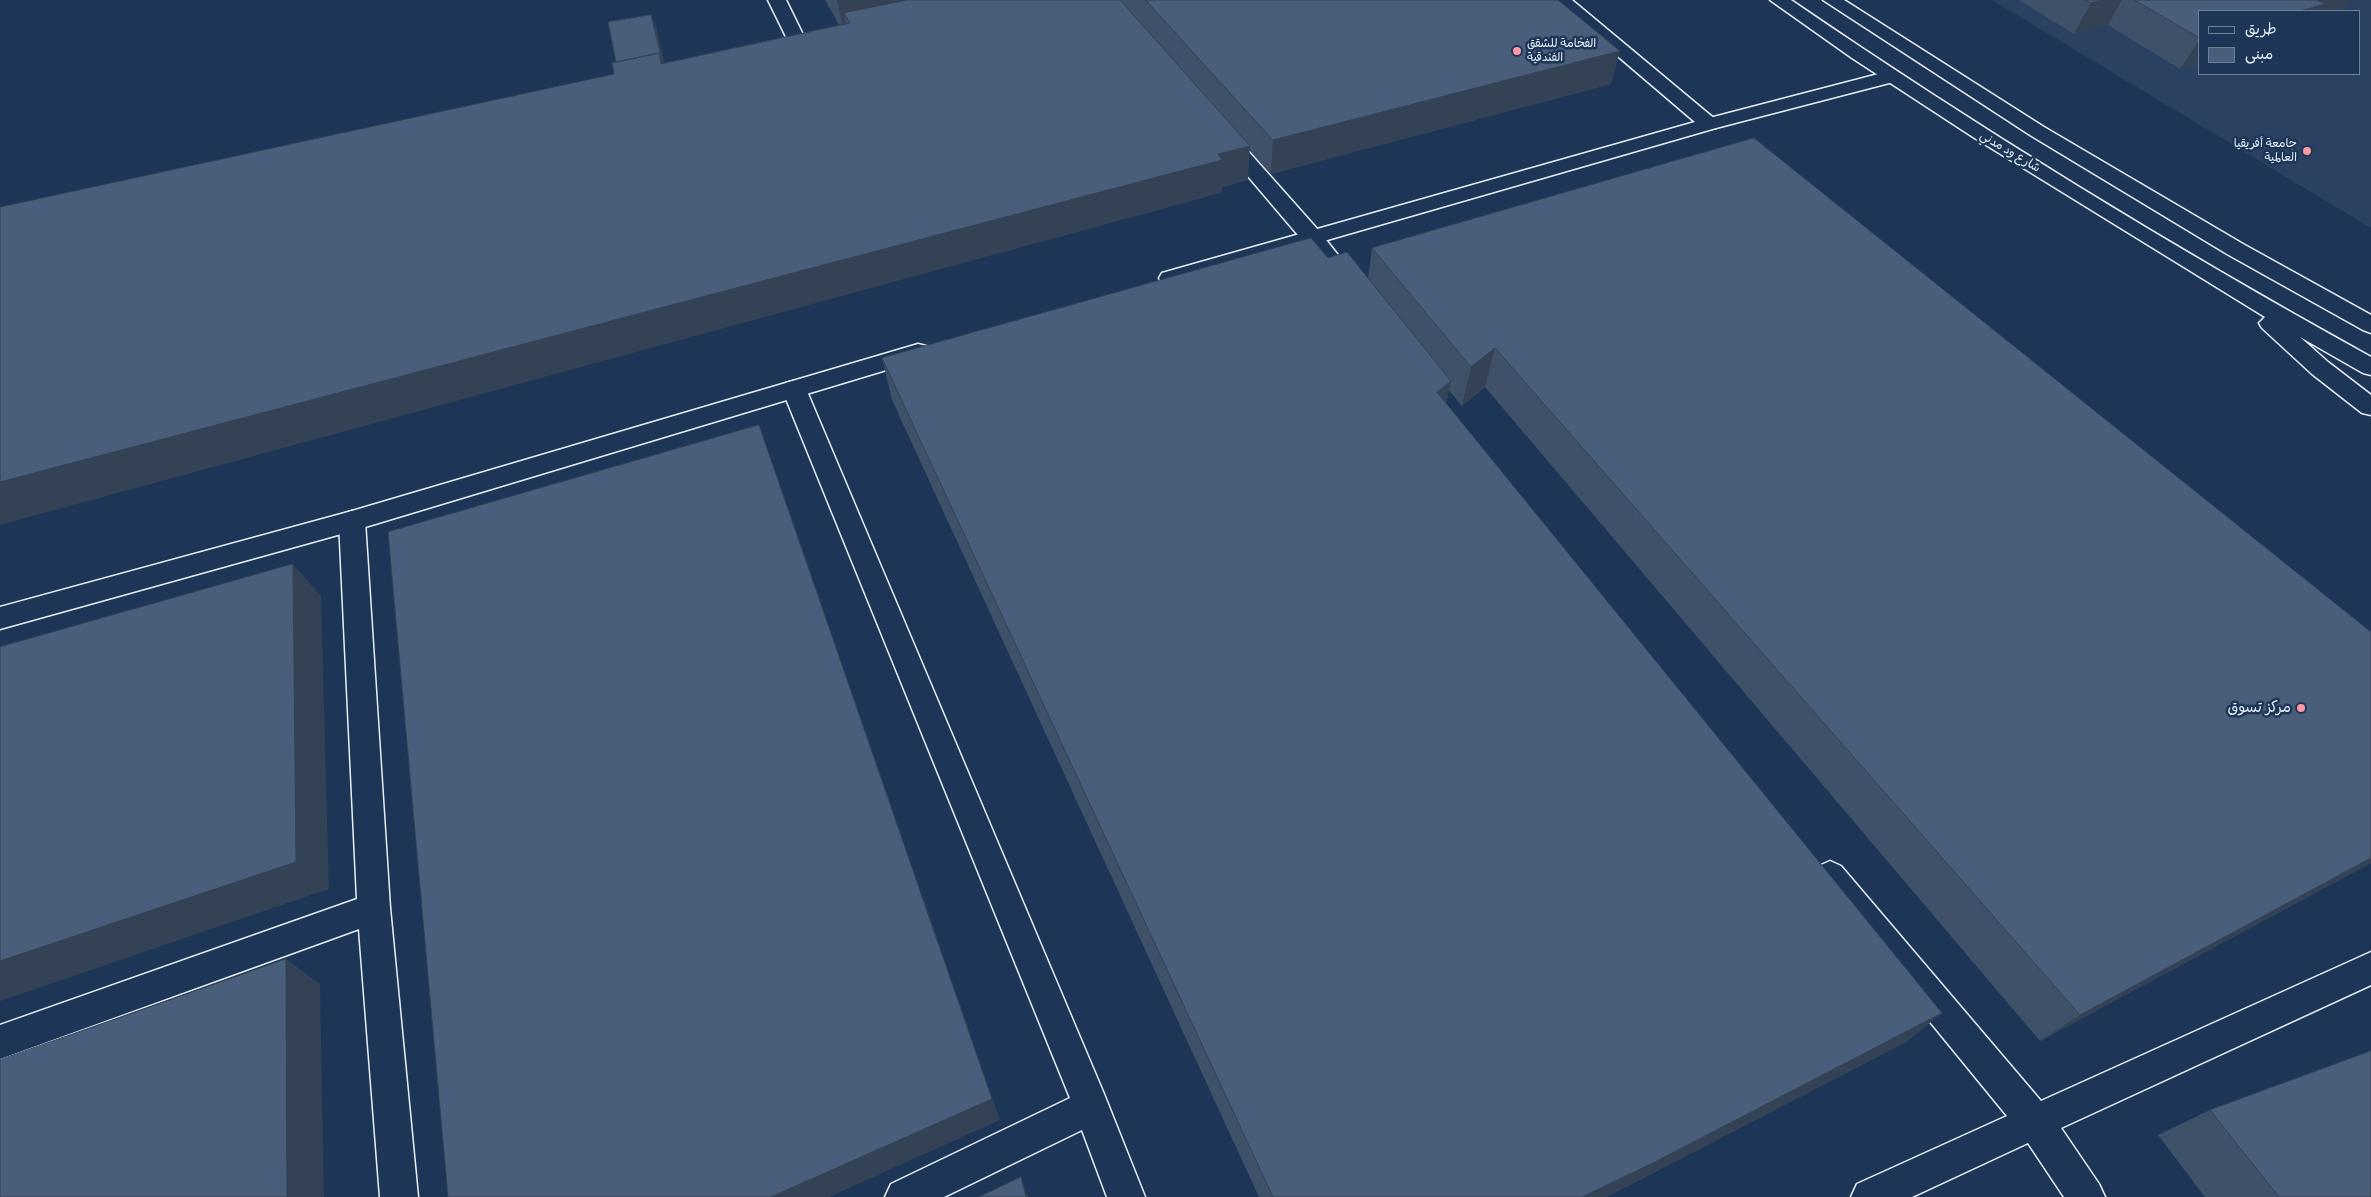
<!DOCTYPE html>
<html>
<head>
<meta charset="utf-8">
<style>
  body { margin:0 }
  #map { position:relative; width:2371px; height:1197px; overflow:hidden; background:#1d3557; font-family:"Patrick Hand","Playpen Sans Arabic",sans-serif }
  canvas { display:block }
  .legend { position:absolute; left:2198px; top:10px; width:162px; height:65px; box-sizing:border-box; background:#1d3557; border:1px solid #6e8097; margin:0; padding:6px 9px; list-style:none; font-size:15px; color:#e8f1f8 }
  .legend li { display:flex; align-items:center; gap:10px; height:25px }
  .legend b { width:25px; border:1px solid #6e8097 }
</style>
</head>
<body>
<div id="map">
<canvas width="2371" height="1197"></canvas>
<ul class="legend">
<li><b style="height:6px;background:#1d3557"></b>طريق</li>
<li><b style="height:14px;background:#495e7a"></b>مبنى</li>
</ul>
</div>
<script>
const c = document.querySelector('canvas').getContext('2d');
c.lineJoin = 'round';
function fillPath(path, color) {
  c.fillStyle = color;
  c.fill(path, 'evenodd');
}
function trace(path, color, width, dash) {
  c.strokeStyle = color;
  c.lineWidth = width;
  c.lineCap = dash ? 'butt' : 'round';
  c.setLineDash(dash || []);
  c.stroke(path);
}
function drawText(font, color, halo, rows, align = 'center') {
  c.font = font + ' "Patrick Hand","Playpen Sans Arabic",sans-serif';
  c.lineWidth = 5;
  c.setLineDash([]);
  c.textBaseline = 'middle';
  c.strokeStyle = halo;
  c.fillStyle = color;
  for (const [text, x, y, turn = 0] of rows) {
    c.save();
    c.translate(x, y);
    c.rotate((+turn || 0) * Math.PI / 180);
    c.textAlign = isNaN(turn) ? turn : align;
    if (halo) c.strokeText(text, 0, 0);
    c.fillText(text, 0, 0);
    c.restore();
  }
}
fillPath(new Path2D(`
  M1992 0H2371V228ZM2200 11H2360V74H2200Z`), '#2a4162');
const minor = new Path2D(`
  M768 0H786L810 49 808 53H794Z
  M1552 0H1572L1716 120 1719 124 1716 128H1702Z
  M1225 131 1232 133 1319 231 1360 283 1363 288 1360 293 1352 295 1344 293 1303 241 1218 141 1215 137 1218 133Z
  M794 381 802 383 806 389 1104 1094 1145 1197H1107L1082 1130 944 1197H885L891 1184 1070 1098 782 389 786 383Z
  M352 511 361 514 365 521 390 908 418 1197H380L359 929 0 1059V1025L357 899 339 521 343 514Z
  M1830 861 1841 866 2041 1101 2371 952V985L2061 1128 2099 1184 2105 1197H2064L2028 1143 1912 1197H1851L1857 1184 2007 1116 1819 886 1814 876 1819 866Z`);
const tertiary = new Path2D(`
  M1890 71 1897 73 1899 77 1897 81 1716 128 1178 283 1170 285 1162 283 1159 278 1162 273 1702 120Z
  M918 344 926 346 930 352 926 358 352 531 0 629V607L352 511Z`);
const trunk = new Path2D(`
  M1770 0H1791C1978 128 2172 247 2371 357V375L2363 373 2300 337 2328 362 2371 395V415L2362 413 2312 374 2262 328 2259 323 2265 317 1973 137 1852 58Z
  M1823 0H1844L2044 127 2243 244 2371 315V333L2363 330 2227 254 2030 135Z`);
trace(minor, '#e8f1f8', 3);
trace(tertiary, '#e8f1f8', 3);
trace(trunk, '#e8f1f8', 3);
fillPath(minor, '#1d3557');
fillPath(tertiary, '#1d3557');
fillPath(trunk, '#1d3557');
fillPath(new Path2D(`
  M825 0H1558L1611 84 1271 174 1249 149 1248 180 1222 187 1221 193 614 74 616 62 651 15 656 27 664 63 839 25Z
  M2019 0H2351L2343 11H2200V64L2180 69 2108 25 2074 34Z
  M1372 248 2371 632V863L2040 1041 1485 387 1462 406 1449 390 1446 404 1942 1013 1906 1042 1628 1186 1606 1197H1259L892 400 882 358 1328 258 1368 278Z
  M2210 1110 2371 1197H2205L2158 1135Z`), '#3f5169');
fillPath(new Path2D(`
  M837 0H996L850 23 844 13 848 32 844 33Z
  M2104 0H2122L2108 25 2074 34 2091 3Z
  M2311 0H2351L2343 11H2300Z
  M651 15 656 27 666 72 617 69Z
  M2200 39V64L2180 69Z
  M1620 51 1611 84 1271 174 1273 140Z
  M1250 146 1248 180 1222 187 1221 193 0 525V482Z
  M1495 348 1485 387 1462 406 1471 367Z
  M1451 381 1442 422 1437 392Z
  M759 425 1000 1120 829 1197H771Z
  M293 564 321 596 329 889 0 1001V961Z
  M2371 858V863L2040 1041 2080 1015Z
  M286 959 320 984 324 1197H287Z
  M1942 1013 1906 1042 1628 1186 1606 1197H1582Z
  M1021 1177 1028 1197H1026Z`), '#334255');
const building = new Path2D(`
  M907 0H1120L1250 146 1218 154 1222 160 0 482V207L614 74 612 63 659 53 661 64 850 23 844 13Z
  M1146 0H1558L1620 51 1273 140Z
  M2085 0H2104L2091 3Z
  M2135 0H2317L2325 4 2300 11H2200V38Z
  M651 15 662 60H661L659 53 616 62 608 22Z
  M1754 138 2371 632V858L2080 1015 1495 348 1471 367 1372 248Z
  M1311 238 1328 258 1347 252 1451 381 1437 392 1942 1013 1651 1164 1582 1197H1273L882 358Z
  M759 425 992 1099 771 1197H448L388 532Z
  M293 564 296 862 0 961V647Z
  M286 959 287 1197H0V1060Z
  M2371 1051V1197H2279L2210 1110Z
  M1021 1177 1026 1197H979Z`);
fillPath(building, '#495e7a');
trace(building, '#334255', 1);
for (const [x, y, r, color] of [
  [1517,51,5,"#ff9aa2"],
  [2307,151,5,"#ff9aa2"],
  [2301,708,5,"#ff9aa2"]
]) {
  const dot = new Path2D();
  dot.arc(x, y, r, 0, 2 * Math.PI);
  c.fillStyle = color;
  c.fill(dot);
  trace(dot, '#1d3557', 2);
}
drawText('12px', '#e8f1f8', '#1d3557', [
  ["الفخامة للشقق",1527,44],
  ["الفندقية",1527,58],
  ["جامعة أفريقيا",2297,144,"right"],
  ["العالمية",2297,158,"right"]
], 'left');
drawText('12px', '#e8f1f8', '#1d3557', [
  ["شارع ود مدني",2010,152,31]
]);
drawText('15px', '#e8f1f8', '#1d3557', [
  ["مركز تسوق",2291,708]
], 'right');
</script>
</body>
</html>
